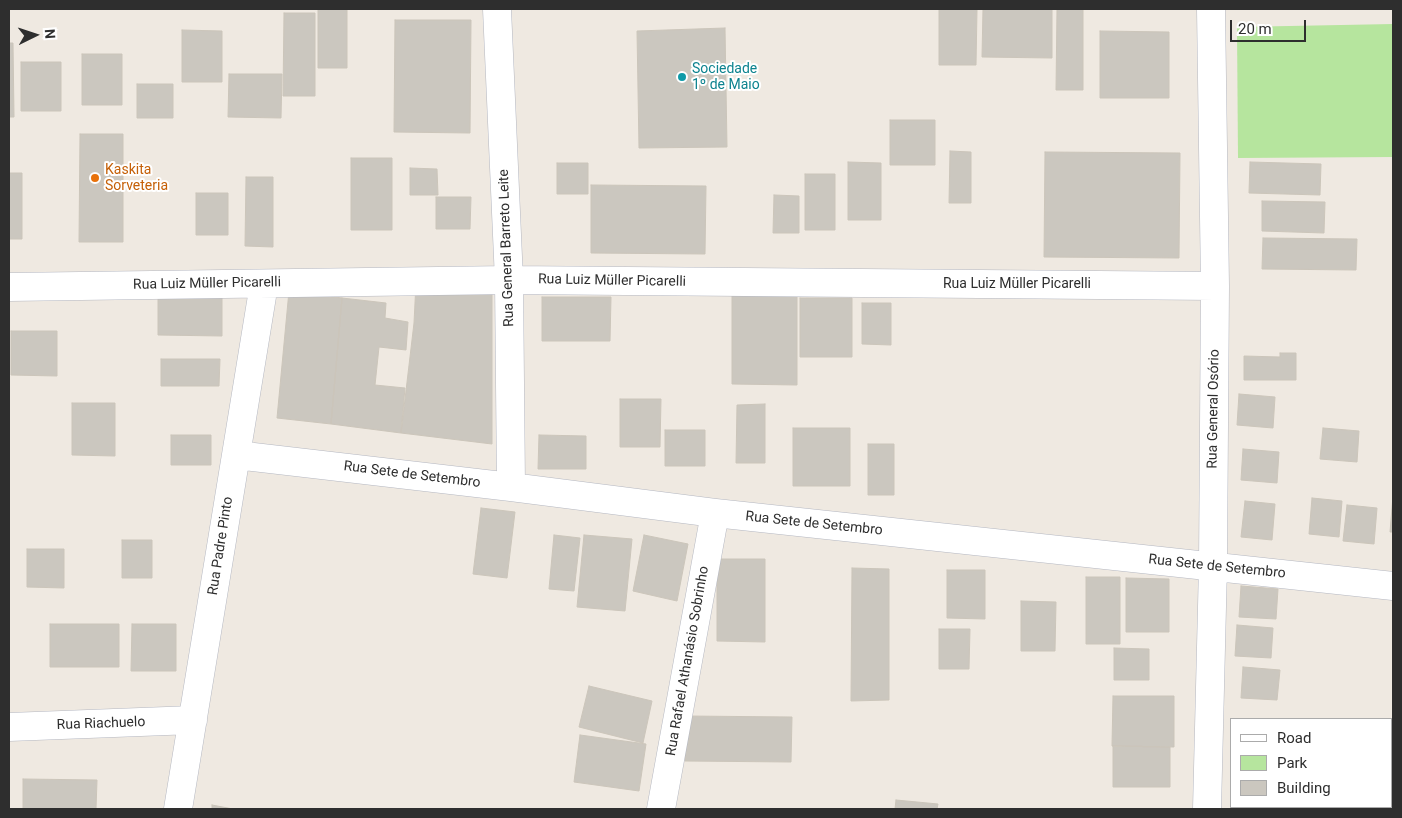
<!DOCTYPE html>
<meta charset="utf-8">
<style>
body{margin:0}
#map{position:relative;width:1402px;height:818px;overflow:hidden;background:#efe9e1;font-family:Roboto,sans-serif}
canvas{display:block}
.frame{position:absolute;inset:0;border:10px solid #2e2e2e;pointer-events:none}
.legend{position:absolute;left:1230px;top:718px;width:162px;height:90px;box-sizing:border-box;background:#fff;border:1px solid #ababab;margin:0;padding:6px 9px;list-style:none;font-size:15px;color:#2e2e2e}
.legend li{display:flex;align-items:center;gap:10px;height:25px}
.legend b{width:25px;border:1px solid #ababab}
.north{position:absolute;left:10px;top:10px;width:50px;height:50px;-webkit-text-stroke:4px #fff;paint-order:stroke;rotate:86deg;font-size:14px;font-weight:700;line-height:20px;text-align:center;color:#2e2e2e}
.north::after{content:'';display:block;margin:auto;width:18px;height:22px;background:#2e2e2e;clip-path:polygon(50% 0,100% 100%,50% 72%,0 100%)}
.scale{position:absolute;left:1230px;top:20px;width:76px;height:22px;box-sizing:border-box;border:2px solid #2e2e2e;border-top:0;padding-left:6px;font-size:15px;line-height:18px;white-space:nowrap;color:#2e2e2e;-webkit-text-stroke:4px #fff;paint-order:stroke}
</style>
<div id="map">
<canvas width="1402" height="818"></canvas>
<div class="frame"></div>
<ul class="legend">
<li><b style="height:6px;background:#fff"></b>Road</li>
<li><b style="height:14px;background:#b6e59e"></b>Park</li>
<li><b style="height:14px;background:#cbc7bf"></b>Building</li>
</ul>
<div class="north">N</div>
<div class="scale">20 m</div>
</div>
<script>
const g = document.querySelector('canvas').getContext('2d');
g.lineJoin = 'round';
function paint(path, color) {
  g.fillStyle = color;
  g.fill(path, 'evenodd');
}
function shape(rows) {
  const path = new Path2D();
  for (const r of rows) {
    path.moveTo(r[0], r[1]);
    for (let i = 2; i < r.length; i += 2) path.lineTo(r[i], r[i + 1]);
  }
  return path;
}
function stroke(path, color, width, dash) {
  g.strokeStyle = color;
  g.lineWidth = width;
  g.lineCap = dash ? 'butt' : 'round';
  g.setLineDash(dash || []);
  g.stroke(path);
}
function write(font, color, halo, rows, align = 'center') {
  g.font = font + ' Roboto,sans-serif';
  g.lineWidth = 4;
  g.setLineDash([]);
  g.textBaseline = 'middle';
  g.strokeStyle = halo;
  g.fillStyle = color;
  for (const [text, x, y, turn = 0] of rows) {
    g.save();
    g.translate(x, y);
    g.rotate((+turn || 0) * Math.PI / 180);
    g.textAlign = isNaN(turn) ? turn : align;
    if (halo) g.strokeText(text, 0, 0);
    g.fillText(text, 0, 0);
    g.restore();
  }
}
paint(shape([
 [1393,24,1393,157,1238,158,1237,27]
]), '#b6e59e');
const building = shape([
 [318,9,347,9,347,68,318,68,318,9],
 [939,9,977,9,976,65,939,65,939,9],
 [983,9,1052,9,1052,58,982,57,983,9],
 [1057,9,1083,9,1083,90,1056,90,1057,9],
 [284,13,315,13,315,96,283,96,284,13],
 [395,20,471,20,470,133,394,132,395,20],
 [725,28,727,147,639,148,637,31,725,28],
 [182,30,222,31,222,82,182,82,182,30],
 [1100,31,1169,32,1169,98,1100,98,1100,31],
 [9,43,13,43,14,117,9,117,9,43],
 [82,54,122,54,122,105,82,105,82,54],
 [21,62,61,62,61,111,21,111,21,62],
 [229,74,282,74,281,118,228,117,229,74],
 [137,84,173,84,173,118,137,118,137,84],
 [890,120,935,120,935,165,890,165,890,120],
 [80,134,123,134,123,242,79,242,80,134],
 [950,151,971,152,971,203,949,203,950,151],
 [1045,152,1180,153,1179,258,1044,257,1045,152],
 [351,158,392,158,392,230,351,230,351,158],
 [848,162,881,163,881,220,848,220,848,162],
 [1250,162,1321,164,1320,195,1249,193,1250,162],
 [557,163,588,163,588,194,557,194,557,163],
 [410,168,437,169,438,195,410,195,410,168],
 [9,173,22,173,22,239,9,239,9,173],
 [805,174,835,174,835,230,805,230,805,174],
 [246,177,273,177,273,247,245,246,246,177],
 [591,185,706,186,705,254,591,253,591,185],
 [196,193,228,193,228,235,196,235,196,193],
 [774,195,799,196,799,233,773,233,774,195],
 [436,197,471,197,470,229,436,229,436,197],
 [1262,201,1325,202,1324,233,1262,231,1262,201],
 [1263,238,1357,239,1356,270,1262,269,1263,238],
 [416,283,492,283,492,444,401,433,414,323,416,283],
 [158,290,222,291,222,336,158,335,158,290],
 [289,291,342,298,331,424,277,418,289,291],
 [732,292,797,292,797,385,732,384,732,292],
 [542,297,611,297,610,341,542,341,542,297],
 [342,298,386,303,385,318,408,322,406,350,379,347,375,385,405,388,401,433,331,424,342,298],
 [800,298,852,298,852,357,800,357,800,298],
 [862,303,891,303,891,345,862,344,862,303],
 [11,331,57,331,57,376,11,375,11,331],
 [1280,353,1296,353,1296,380,1244,380,1244,356,1280,357,1280,353],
 [161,359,220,359,219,386,161,386,161,359],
 [1239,394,1275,397,1273,428,1237,425,1239,394],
 [620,399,661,399,660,447,620,447,620,399],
 [72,403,115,403,115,456,72,455,72,403],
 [765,404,765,463,736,463,737,405,765,404],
 [793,428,850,428,850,486,793,486,793,428],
 [1323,428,1359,431,1357,462,1320,459,1323,428],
 [665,430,705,430,705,466,665,466,665,430],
 [171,435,211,435,211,465,171,465,171,435],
 [539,435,586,436,586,469,538,469,539,435],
 [868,444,894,444,894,495,868,495,868,444],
 [1243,449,1279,452,1277,483,1241,480,1243,449],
 [1393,496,1393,532,1390,532,1393,496],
 [1312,498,1342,501,1339,537,1309,534,1312,498],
 [1245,501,1275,504,1272,540,1241,537,1245,501],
 [1347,505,1377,508,1374,544,1343,541,1347,505],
 [481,508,515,512,507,578,473,574,481,508],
 [554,535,580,538,574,591,549,589,554,535],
 [584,535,632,539,625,611,577,607,584,535],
 [644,535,688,544,677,601,633,591,644,535],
 [122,540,152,540,152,578,122,578,122,540],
 [27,549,64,549,64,588,27,587,27,549],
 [717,559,765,559,765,642,717,641,717,559],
 [852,568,889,569,889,700,851,701,852,568],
 [947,570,985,570,985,619,947,618,947,570],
 [1086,577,1120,577,1120,644,1086,644,1086,577],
 [1126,578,1169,579,1169,632,1126,632,1126,578],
 [1241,586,1278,589,1276,619,1239,617,1241,586],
 [1021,601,1056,602,1055,651,1021,651,1021,601],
 [50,624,119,624,119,667,50,667,50,624],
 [132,624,176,624,176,671,131,671,132,624],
 [1237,625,1273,628,1271,658,1235,656,1237,625],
 [939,629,970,629,969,669,939,669,939,629],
 [1114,648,1149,649,1149,680,1114,680,1114,648],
 [1243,667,1280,670,1277,700,1241,698,1243,667],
 [589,686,652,701,643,743,579,727,589,686],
 [1113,696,1174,696,1174,747,1112,746,1113,696],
 [685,716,792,717,791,762,685,761,685,716],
 [580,735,646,744,639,791,574,782,580,735],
 [1113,746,1170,747,1170,787,1113,787,1113,746],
 [23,779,97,780,96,809,23,809,23,779],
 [896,800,938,804,937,809,895,809,896,800],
 [212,805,233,809,212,809,212,805],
 [1234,807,1270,807,1270,809,1234,809,1234,807]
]);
paint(building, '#cbc7bf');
stroke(building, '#cbc5ba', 1);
const minor = shape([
 [497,9,509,280,511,487],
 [9,287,509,280,1215,286],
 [236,455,511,487,715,513,1393,586],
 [9,727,193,720],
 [178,809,264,284],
 [661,809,715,513],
 [1207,809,1213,566,1215,286,1211,9]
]);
stroke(minor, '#b4b7c1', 29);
stroke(minor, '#fff', 28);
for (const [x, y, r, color] of [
 [682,77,5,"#0f9aa8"],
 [95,178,5,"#e8710a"]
]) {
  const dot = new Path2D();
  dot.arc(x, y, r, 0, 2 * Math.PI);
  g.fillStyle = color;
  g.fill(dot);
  stroke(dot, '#fff', 2);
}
write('14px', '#0d838f', '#fff', [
 ["Sociedade",692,69],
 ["1º de Maio",692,85]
], 'left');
write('14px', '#c56008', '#fff', [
 ["Kaskita",105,170],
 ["Sorveteria",105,186]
], 'left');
write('14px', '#2e2e2e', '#fff', [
 ["Rua General Barreto Leite",507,248,-92],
 ["Rua Luiz Müller Picarelli",612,281,1],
 ["Rua Luiz Müller Picarelli",207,284,-1],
 ["Rua Luiz Müller Picarelli",1017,284],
 ["Rua General Osório",1214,409,-89],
 ["Rua Sete de Setembro",412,475,7],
 ["Rua Sete de Setembro",814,524,6],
 ["Rua Padre Pinto",221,546,-81],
 ["Rua Sete de Setembro",1217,567,6],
 ["Rua Rafael Athanásio Sobrinho",688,661,-80],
 ["Rua Riachuelo",101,724,-2]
]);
</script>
